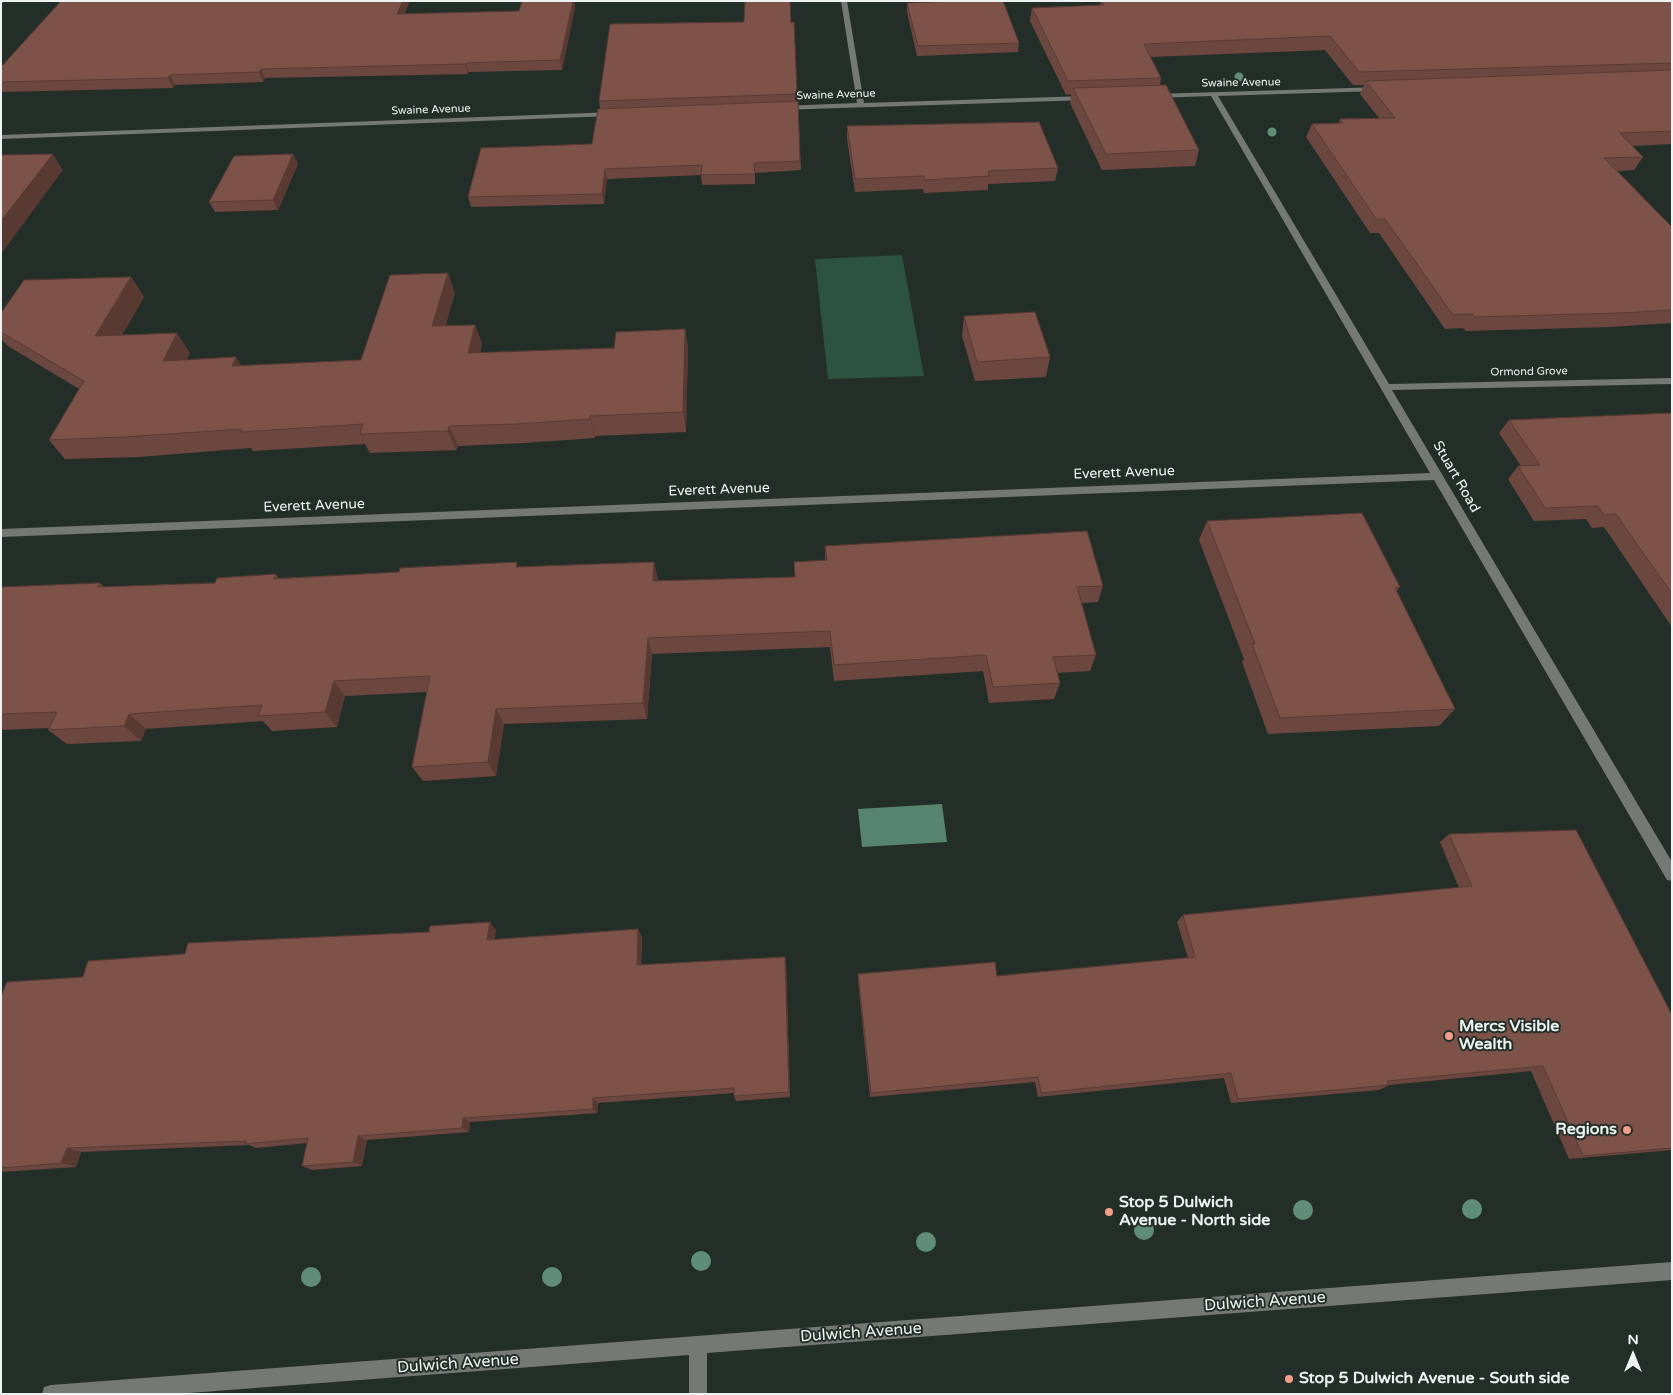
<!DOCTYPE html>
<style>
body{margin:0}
#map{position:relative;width:1673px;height:1395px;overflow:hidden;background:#242e29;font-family:"Varela Round",sans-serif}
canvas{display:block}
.frame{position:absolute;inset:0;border:2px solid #edf3f0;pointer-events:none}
.north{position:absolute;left:1608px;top:1330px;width:50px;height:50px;-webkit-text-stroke:4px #242e29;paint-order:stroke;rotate:0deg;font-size:14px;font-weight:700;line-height:20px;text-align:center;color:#edf3f0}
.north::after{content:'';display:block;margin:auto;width:18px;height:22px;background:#edf3f0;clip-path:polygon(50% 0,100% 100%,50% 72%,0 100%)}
</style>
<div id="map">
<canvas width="1673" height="1395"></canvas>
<div class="frame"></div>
<div class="north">N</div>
</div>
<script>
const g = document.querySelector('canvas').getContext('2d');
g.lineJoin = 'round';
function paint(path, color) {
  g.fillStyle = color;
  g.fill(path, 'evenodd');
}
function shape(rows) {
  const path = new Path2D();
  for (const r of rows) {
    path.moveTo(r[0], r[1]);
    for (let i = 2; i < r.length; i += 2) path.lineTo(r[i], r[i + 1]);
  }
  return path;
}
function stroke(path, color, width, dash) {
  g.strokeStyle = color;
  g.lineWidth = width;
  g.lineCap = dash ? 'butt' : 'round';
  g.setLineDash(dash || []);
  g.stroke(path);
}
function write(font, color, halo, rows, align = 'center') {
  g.font = font + ' "Varela Round",sans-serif';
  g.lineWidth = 4;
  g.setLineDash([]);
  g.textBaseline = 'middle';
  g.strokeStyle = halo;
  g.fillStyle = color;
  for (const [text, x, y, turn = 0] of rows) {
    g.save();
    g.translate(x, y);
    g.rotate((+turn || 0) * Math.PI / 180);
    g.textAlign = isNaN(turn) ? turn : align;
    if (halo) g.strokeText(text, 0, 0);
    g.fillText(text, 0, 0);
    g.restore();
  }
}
paint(shape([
 [902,255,924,376,828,379,815,259]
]), '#2c5240');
paint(shape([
 [942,804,947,842,862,847,858,809]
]), '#57846e');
paint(shape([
 [1,1,5,1,1,4,1,1],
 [841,1,847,1,864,103,1087,96,1091,98,1087,100,779,110,778,108,782,106,857,103,841,1],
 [1382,87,1383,89,1379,91,1218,96,1389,384,1672,378,1672,384,1392,390,1672,862,1672,881,1667,880,1434,480,1,537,1,529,1430,473,1211,96,1155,98,1151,96,1155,94,1382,87],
 [615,112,616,114,612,116,1,139,1,135,615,112],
 [1672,1262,1672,1280,707,1353,707,1394,689,1394,689,1355,176,1394,42,1394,44,1387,51,1385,1672,1262]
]), '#747976');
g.fillStyle = '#5f8d77';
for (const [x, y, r] of [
 [1239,77,4.5],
 [1272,132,4.5],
 [1472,1209,10],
 [1303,1210,10],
 [1144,1230,10],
 [926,1242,10],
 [701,1261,10],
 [311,1277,10],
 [552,1277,10]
]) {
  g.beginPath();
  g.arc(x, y, r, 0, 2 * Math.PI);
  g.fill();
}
paint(shape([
 [410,1,404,14,519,11,522,1,574,1,575,8,562,70,468,72,468,74,265,78,263,82,175,85,173,88,1,92,1,67],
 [1101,1,1672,1,1672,144,1632,146,1643,157,1634,170,1617,171,1672,227,1672,323,1610,327,1466,331,1463,328,1445,329,1379,233,1370,233,1306,137,1312,124,1339,123,1340,119,1379,118,1360,94,1364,85,1353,85,1325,50,1150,57,1161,78,1160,85,1199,150,1195,166,1102,170,1070,103,1071,94,1066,95,1030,21,1032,8,1100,5],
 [907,3,1019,43,1018,52,917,56,907,12],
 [794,22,801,170,755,173,755,184,702,185,701,175,607,179,604,204,471,207,468,197,592,144,600,108,599,101,791,23],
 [847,126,1058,168,1055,181,988,184,988,190,924,193,923,189,855,192,847,139],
 [293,154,298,164,278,210,215,212,209,202],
 [131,277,144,297,122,335,190,353,186,360,236,357,241,366,361,360,455,293,445,326,475,325,482,344,480,353,614,348,685,329,688,348,686,432,595,436,595,438,524,443,458,446,456,450,370,453,365,444,253,451,251,448,139,457,65,459,49,440,79,389,8,346,1,339,1,313],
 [964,316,1050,357,1046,377,975,381,962,336],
 [1672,413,1672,627,1604,527,1592,528,1586,519,1534,521,1508,479,1518,466,1521,466,1499,433,1509,420],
 [1207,521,1400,587,1397,591,1455,709,1439,726,1268,734,1242,662,1244,659,1199,540],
 [825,546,1103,586,1098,602,1081,603,1096,655,1090,671,1057,673,1060,683,1054,699,989,703,983,671,834,681,830,647,652,654,647,719,504,724,496,776,423,781,412,767,427,692,345,696,337,727,272,731,263,721,146,729,141,741,67,744,48,730,49,728,1,730,1,587,100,583,104,587,215,583,276,574,278,578,519,567,654,562,658,581,795,577,825,560],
 [1449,834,1672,1015,1672,1150,1569,1159,1531,1071,1389,1085,1379,1090,1231,1103,1224,1078,1038,1097,1035,1082,870,1097,858,981,858,974,997,976,1188,958,1177,922,1183,915,1459,888,1440,842],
 [496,930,494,940,642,937,641,965,785,957,786,964,790,1097,736,1101,734,1096,734,1093,598,1103,597,1113,470,1122,469,1132,367,1140,362,1166,312,1170,302,1166,307,1143,256,1148,249,1145,81,1152,76,1167,1,1172,1,996,83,977]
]), '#6c473f');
paint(shape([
 [403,1,410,1,400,24,397,14],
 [573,1,574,1,575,8,562,70,560,60],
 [466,63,468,72,468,74,465,64],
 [261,69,265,78,263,82,259,72],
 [170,75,175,85,173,88,168,78],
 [53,154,63,170,1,254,1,221],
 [293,154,298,164,278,210,273,200],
 [605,169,607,179,604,204,602,194],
 [448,273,455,293,440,346,432,326],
 [131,277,144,297,110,356,95,336],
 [475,325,482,344,475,373,468,353],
 [685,329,688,348,686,432,683,412],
 [177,333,190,353,176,381,163,361],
 [236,357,248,377,232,366],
 [590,416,595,436,595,438,590,419],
 [449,426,458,446,456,450,448,431],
 [654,562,658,579,657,598,653,581],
 [648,638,652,654,647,719,643,703],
 [334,681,345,696,337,727,325,712],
 [496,709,504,724,496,776,488,762],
 [129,714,146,729,141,741,124,726],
 [490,922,496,930,493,947,487,940],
 [638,929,642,937,640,972,637,965],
 [785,957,786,964,790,1097,789,1092],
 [593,1098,598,1103,597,1113,593,1109],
 [463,1118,470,1122,469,1132,462,1128],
 [358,1136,367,1140,362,1166,353,1162],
 [67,1148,81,1152,76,1167,61,1163]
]), '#583a33');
const building = shape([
 [61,1,403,1,397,14,519,11,522,1,573,1,560,60,466,63,465,64,261,69,259,72,170,75,168,78,1,82,1,67,61,1],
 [745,1,790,1,791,23,794,22,797,94,599,101,610,24,744,22,745,1],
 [960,1,1003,1,1019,43,918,46,907,3,960,1],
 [1102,1,1672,1,1672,63,1359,72,1330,36,1144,44,1161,78,1068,81,1032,8,1104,5,1102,1],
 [1672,70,1672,131,1620,133,1643,157,1604,158,1672,227,1672,310,1620,313,1474,317,1472,314,1453,315,1385,219,1376,219,1312,124,1343,123,1340,119,1395,118,1366,81,1672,70],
 [1166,85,1199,150,1106,154,1073,88,1166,85],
 [798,101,800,161,754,163,755,174,701,175,702,165,605,169,602,194,468,197,481,148,592,144,598,109,798,101],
 [1039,122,1058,168,988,171,989,176,925,180,924,176,855,179,847,126,1039,122],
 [53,154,1,221,1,155,53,154],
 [293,154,273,200,209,202,234,156,293,154],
 [448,273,432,326,475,325,468,353,614,348,616,332,685,329,683,412,590,416,590,419,517,424,449,426,448,431,360,434,363,424,241,432,242,429,124,437,49,440,84,381,1,332,1,313,24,280,131,277,95,336,177,333,163,361,236,357,232,366,361,360,390,275,448,273],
 [1035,312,1050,357,977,362,964,316,1035,312],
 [1672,413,1672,594,1616,514,1604,515,1598,506,1545,508,1518,466,1540,465,1509,420,1672,413],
 [1362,513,1400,587,1395,588,1455,709,1280,718,1252,644,1255,644,1207,521,1362,513],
 [1087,531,1103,586,1077,587,1096,655,1053,657,1060,683,993,687,986,655,834,665,830,631,648,638,643,703,496,709,488,762,412,767,430,676,334,681,325,712,258,716,262,705,129,714,124,726,48,730,57,712,1,714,1,587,100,583,98,587,215,583,217,578,276,574,274,579,399,572,400,568,517,562,516,567,654,562,653,581,795,577,794,562,827,560,825,546,1087,531],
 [1576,830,1672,1015,1672,1148,1583,1156,1543,1066,1387,1081,1389,1085,1238,1099,1231,1073,1041,1093,1038,1077,871,1093,858,974,995,962,997,976,1195,957,1183,915,1472,886,1449,834,1576,830],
 [490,922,487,940,638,929,637,965,785,957,789,1092,734,1096,734,1088,593,1098,593,1109,463,1118,462,1128,358,1136,353,1162,302,1166,308,1138,245,1144,246,1141,67,1148,61,1163,1,1168,1,996,7,982,83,977,88,961,185,954,188,943,429,932,430,926,490,922]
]);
paint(building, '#7d5349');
stroke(building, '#583a33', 1);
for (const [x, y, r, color] of [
 [1449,1036,5,"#f49e89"],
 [1627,1130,5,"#f49e89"],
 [1109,1212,5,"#f49e89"],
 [1289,1379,5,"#f49e89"]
]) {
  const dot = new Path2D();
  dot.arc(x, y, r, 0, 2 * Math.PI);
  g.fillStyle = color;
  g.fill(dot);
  stroke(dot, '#242e29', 2);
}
write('11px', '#edf3f0', '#242e29', [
 ["Swaine Avenue",1241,83,-1],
 ["Swaine Avenue",836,95,-2],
 ["Swaine Avenue",431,110,-2],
 ["Ormond Grove",1529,372,-1]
]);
write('14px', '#edf3f0', '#242e29', [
 ["Everett Avenue",1124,473,-2],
 ["Stuart Road",1456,477,60],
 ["Everett Avenue",719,490,-2],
 ["Everett Avenue",314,506,-2]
]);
write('bold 16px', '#edf3f0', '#242e29', [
 ["Mercs Visible",1459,1027],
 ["Wealth",1459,1045],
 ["Regions",1617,1130,"right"],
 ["Stop 5 Dulwich",1119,1203],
 ["Avenue - North side",1119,1221],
 ["Stop 5 Dulwich Avenue - South side",1299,1379]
], 'left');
write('16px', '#edf3f0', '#242e29', [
 ["Dulwich Avenue",1265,1302,-4],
 ["Dulwich Avenue",861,1333,-4],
 ["Dulwich Avenue",458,1364,-4]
]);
</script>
